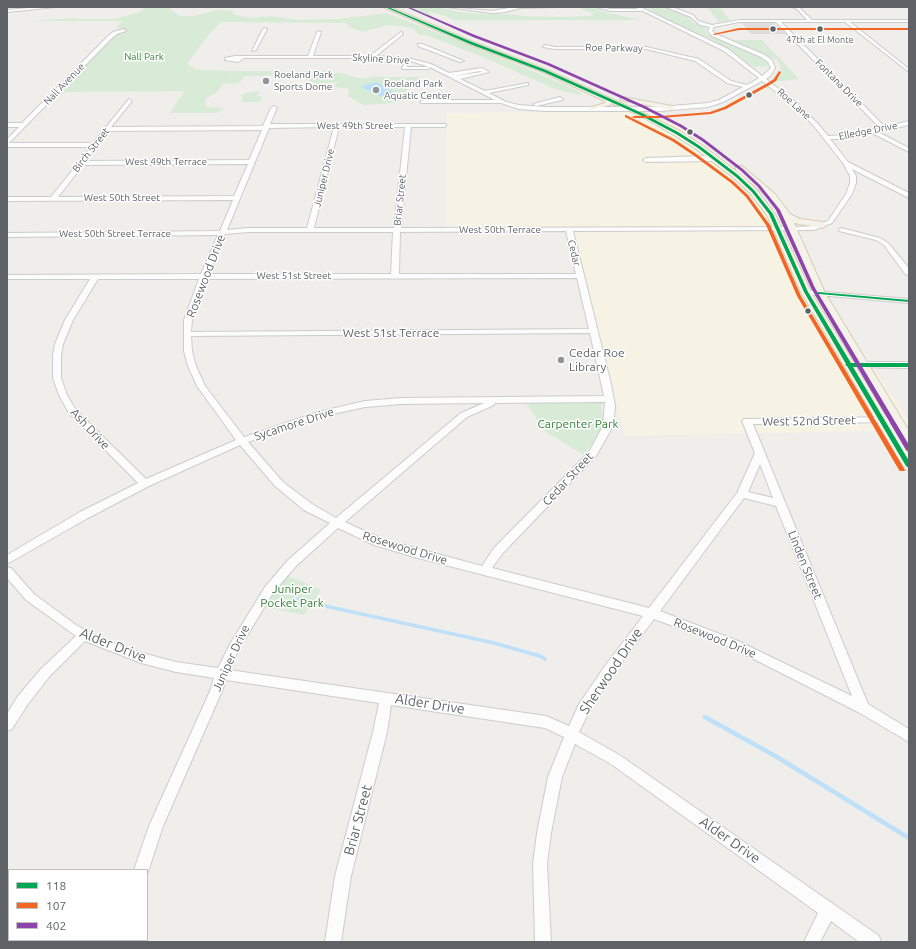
<!DOCTYPE html>
<style>
body{margin:0}
#map{position:relative;width:916px;height:949px;overflow:hidden;background:#efeeea;font-family:Ubuntu,sans-serif}
canvas{display:block}
.frame{position:absolute;inset:0;border:8px solid #5f6368;pointer-events:none}
.legend{position:absolute;left:8px;top:869px;width:140px;height:72px;box-sizing:border-box;background:#fff;border:1px solid #bfc1c3;margin:0;padding:5px 7px;list-style:none;font-size:12px;color:#5f6368}
.legend li{display:flex;align-items:center;gap:8px;height:20px}
.legend b{width:20px;border:1px solid #bfc1c3}
</style>
<div id="map">
<canvas width="916" height="949"></canvas>
<div class="frame"></div>
<ul class="legend">
<li><b style="height:5px;background:#00a651"></b>118</li>
<li><b style="height:5px;background:#f26522"></b>107</li>
<li><b style="height:5px;background:#8e44ad"></b>402</li>
</ul>
</div>
<script>
const g = document.querySelector('canvas').getContext('2d');
g.lineJoin = 'round';
function paint(path, color) {
  g.fillStyle = color;
  g.fill(path, 'evenodd');
}
function shape(rows) {
  const path = new Path2D();
  for (const r of rows) {
    path.moveTo(r[0], r[1]);
    for (let i = 2; i < r.length; i += 2) path.lineTo(r[i], r[i + 1]);
  }
  return path;
}
function stroke(path, color, width, dash) {
  g.strokeStyle = color;
  g.lineWidth = width;
  g.lineCap = dash ? 'butt' : 'round';
  g.setLineDash(dash || []);
  g.stroke(path);
}
function write(font, color, halo, rows, align = 'center') {
  g.font = font + ' Ubuntu,sans-serif';
  g.lineWidth = 3;
  g.setLineDash([]);
  g.textBaseline = 'middle';
  g.strokeStyle = halo;
  g.fillStyle = color;
  for (const [text, x, y, turn = 0] of rows) {
    g.save();
    g.translate(x, y);
    g.rotate((+turn || 0) * Math.PI / 180);
    g.textAlign = isNaN(turn) ? turn : align;
    if (halo) g.strokeText(text, 0, 0);
    g.fillText(text, 0, 0);
    g.restore();
  }
}
paint(shape([
 [630,108,645,111,680,126,775,223,909,421,909,430,625,436,569,231,445,226,446,113,618,111]
]), '#f7f3e4');
paint(shape([
 [741,22,774,23,786,34,751,34]
]), '#dfddda');
paint(shape([
 [147,7,168,7,179,16,193,16,218,10,234,11,232,14,250,18,272,16,297,20,338,19,386,13,477,48,568,86,582,94,580,95,555,89,483,57,426,35,419,35,414,29,403,26,387,25,362,32,350,27,346,23,221,22,209,34,187,64,197,70,232,71,228,78,233,71,329,71,327,73,341,73,361,79,376,76,379,77,421,77,405,91,411,97,395,103,363,105,348,96,349,89,335,87,336,82,318,84,301,78,300,75,245,76,239,83,223,84,218,91,205,100,206,107,225,108,216,113,170,113,184,91,56,92,120,27,117,27,122,21,31,21,75,18,78,19,114,19,137,13],
 [411,7,436,7,460,12,485,14,509,14,523,16,560,17,591,16,592,13,577,7,592,7,601,11,640,20,453,20,446,16,428,11,434,18,431,18,411,9],
 [645,7,665,7,687,15,694,23,707,26,705,31,708,34,758,56,765,60,768,64,767,66,755,67,749,64,728,49,709,38,672,22],
 [707,7,719,7,730,20,719,22],
 [728,40,762,40,799,79,772,82,773,77,782,70,777,60],
 [258,91,260,92,256,96,262,96,260,102,241,102,244,97,240,96,249,92],
 [601,401,604,426,584,455,546,432,525,402],
 [286,575,321,590,304,615,261,606]
]), '#d8ebd6');
paint(shape([
 [377,82,394,93,395,94,380,96,372,92,380,90,379,89,369,91,360,86]
]), '#bfe0f9');
stroke(shape([
 [293,599,494,643,540,656,545,659]
]), '#bfe0f9', 3.5);
stroke(shape([
 [705,717,777,757,909,838]
]), '#bfe0f9', 4.5);
const minor = shape([
 [40,7,56,7,7,12,7,10,40,7],
 [447,7,492,11,515,7,558,7,520,8,505,12,492,13,447,7],
 [596,7,611,9,638,9,635,7,640,7,728,49,762,76,771,68,768,62,761,57,712,36,708,31,710,27,700,25,691,17,666,7,672,7,693,15,698,21,712,25,739,20,807,20,797,9,792,7,799,7,812,20,909,20,909,22,850,22,909,69,909,72,845,22,781,22,885,127,909,121,909,125,878,132,909,148,909,152,872,133,846,139,830,139,848,162,909,193,909,198,852,169,856,176,856,183,852,194,832,223,814,230,573,231,611,384,615,406,613,426,596,456,502,554,492,568,649,608,737,493,755,453,742,421,744,419,898,417,900,419,898,421,895,422,753,424,868,704,909,729,909,742,858,712,730,647,654,619,613,674,589,712,579,732,621,756,879,936,881,942,859,942,831,921,820,942,804,942,818,913,611,764,575,744,562,777,551,833,547,864,551,942,535,942,533,864,537,833,548,777,564,737,545,728,391,705,387,732,351,876,341,942,325,942,335,876,373,732,379,703,226,680,222,691,163,826,147,875,147,870,134,870,149,826,210,691,214,678,176,672,141,663,85,641,49,677,28,704,12,729,7,731,7,714,18,696,41,669,76,636,26,600,7,578,7,567,11,568,34,594,76,625,101,639,142,653,176,662,218,668,230,644,265,587,288,560,330,523,304,510,275,486,240,445,149,486,88,518,7,564,7,555,80,512,138,483,69,413,59,395,53,378,53,355,55,344,65,320,90,279,7,279,7,275,201,274,218,235,7,237,7,233,220,231,233,200,7,201,7,197,51,197,91,147,7,147,7,139,19,127,7,127,7,123,22,123,108,36,113,32,124,29,126,31,117,34,112,38,9,143,93,143,129,99,132,101,111,127,263,126,271,108,274,106,277,108,270,124,446,124,446,126,444,127,411,127,401,228,798,227,813,226,828,221,846,194,850,183,850,176,843,163,814,126,793,105,762,81,723,102,708,107,660,111,545,111,519,109,501,103,421,103,420,102,423,100,495,100,430,67,428,69,402,69,403,65,405,64,407,65,407,67,429,67,408,60,378,58,244,58,238,62,225,60,225,58,235,56,308,56,317,32,319,31,321,32,313,56,370,56,401,32,403,34,376,56,408,58,431,64,449,73,482,68,489,72,460,79,485,91,528,83,528,85,489,93,506,102,519,105,545,107,660,107,708,103,719,100,743,87,727,83,695,61,646,49,555,49,543,47,545,45,555,47,646,47,699,59,731,81,747,85,759,78,724,51,643,11,611,11,596,7],
 [739,22,776,22,880,128,846,135,828,136,818,124,797,103,766,79,771,75,775,68,772,60,765,55,716,34,712,31,714,27,739,22],
 [480,71,482,72,454,76,480,71],
 [334,127,307,228,248,228,227,230,269,128,334,127],
 [339,127,405,127,394,228,314,228,339,127],
 [262,130,249,160,85,161,109,131,262,130],
 [248,164,234,196,58,197,83,165,248,164],
 [566,231,576,274,399,274,400,232,566,231],
 [248,232,393,232,391,274,209,274,225,234,248,232],
 [577,278,589,329,191,332,192,320,197,303,207,279,577,278],
 [98,279,199,279,184,320,184,351,188,366,197,386,236,440,146,479,76,410,67,395,61,378,61,355,63,344,73,320,98,279],
 [590,333,604,396,402,398,365,401,318,412,244,437,205,386,196,366,192,351,191,336,590,333],
 [605,402,603,426,589,452,494,548,482,566,382,539,345,522,467,417,494,405,495,403,605,402],
 [484,403,461,413,336,518,312,504,283,482,248,442,324,416,365,407,402,404,484,403],
 [760,464,773,498,748,492,760,464],
 [744,498,776,506,852,696,738,641,660,611,744,498],
 [338,528,374,545,418,558,643,616,605,666,579,704,569,726,546,716,229,670,239,649,273,593,296,566,338,528],
 [265,28,267,29,256,50,252,51,263,29,265,28],
 [418,44,422,44,464,61,460,62,418,46,418,44],
 [560,97,563,99,562,100,536,106,533,104,560,97],
 [703,156,717,159,714,161,646,162,643,160,646,158,703,156],
 [841,228,880,238,888,243,909,268,909,275,906,275,884,245,876,240,839,231,839,229,841,228],
 [803,290,909,299,909,303,806,294,802,292,803,290],
 [848,362,909,362,909,368,845,367,844,365,848,362],
 [114,940,130,940,130,942,114,942,114,940]
]);
const major = shape([
 [383,7,390,7,473,42,547,70,643,113,680,131,702,145,740,174,756,189,775,214,811,292,909,455,909,470,904,469,903,466,801,292,767,215,750,193,734,178,696,149,674,135,639,115,611,103,610,105,589,110,589,108,605,103,605,101,543,72,469,44,383,7],
 [623,97,672,106,675,108,672,110,621,100,620,99,623,97],
 [736,166,742,166,775,194,790,214,800,219,823,222,827,225,823,228,794,223,825,293,909,431,909,445,905,444,903,441,815,293,783,216,769,198,736,170,736,166]
]);
stroke(minor, '#cbcccc', 2);
stroke(major, '#d7ceb8', 2);
paint(minor, '#fdfcfc');
paint(major, '#f4f2e9');
paint(shape([
 [385,7,388,7,472,42,546,70,642,113,678,132,700,146,738,175,754,190,773,214,808,292,851,363,909,363,909,367,853,367,909,461,909,468,906,466,847,366,845,365,846,364,804,292,769,214,752,192,736,177,698,148,676,134,640,115,544,72,470,44,385,7],
 [818,292,909,300,909,302,820,294,818,294,818,292]
]), '#00a651');
paint(shape([
 [739,28,909,28,909,30,739,30,714,35,713,34,739,28],
 [779,71,781,72,776,81,768,86,726,109,711,114,661,118,634,118,632,117,634,116,661,116,710,112,724,107,766,84,774,79,779,71],
 [626,115,674,139,695,153,733,181,748,195,770,225,801,296,905,470,904,471,900,471,899,470,797,296,766,225,746,197,731,183,693,155,672,141,625,117,625,115,626,115]
]), '#f26522');
paint(shape([
 [406,7,409,7,475,35,549,63,645,106,682,125,704,139,743,169,760,185,780,210,815,288,909,445,909,452,906,450,811,288,776,210,758,187,741,171,702,141,680,127,643,108,547,65,473,37,406,7]
]), '#8e44ad');
for (const [x, y, r, color] of [
 [773,29,3.5,"#5f6368"],
 [820,29,3.5,"#5f6368"],
 [266,81,4,"#919496"],
 [376,90,4,"#919496"],
 [749,95,3.5,"#5f6368"],
 [690,132,3.5,"#5f6368"],
 [808,311,3.5,"#5f6368"],
 [561,360,4,"#919496"]
]) {
  const dot = new Path2D();
  dot.arc(x, y, r, 0, 2 * Math.PI);
  g.fillStyle = color;
  g.fill(dot);
  stroke(dot, '#fff', 1.5);
}
write('9px', '#5f6368', '#fff', [
 ["47th at El Monte",820,40]
]);
write('10px', '#5f6368', '#fff', [
 ["Roe Parkway",614,48,1],
 ["Skyline Drive",381,59,3],
 ["Fontana Drive",839,83,45],
 ["Nall Avenue",64,84,-46],
 ["Roe Lane",794,104,42],
 ["West 49th Street",355,126],
 ["Elledge Drive",868,131,-11],
 ["Birch Street",91,150,-52],
 ["West 49th Terrace",166,162],
 ["Juniper Drive",324,178,-76],
 ["West 50th Street",122,198],
 ["Briar Street",400,200,-84],
 ["West 50th Terrace",500,230],
 ["West 50th Street Terrace",115,234],
 ["Cedar",574,253,77],
 ["West 51st Street",294,276]
]);
write('10px', '#348238', '#fff', [
 ["Nall Park",144,57]
]);
write('10px', '#5f6368', '#fff', [
 ["Roeland Park",274,75],
 ["Sports Dome",274,87],
 ["Roeland Park",384,84],
 ["Aquatic Center",384,96]
], 'left');
write('12px', '#5f6368', '#fff', [
 ["Rosewood Drive",206,276,-69],
 ["West 51st Terrace",391,333],
 ["West 52nd Street",809,421,-1],
 ["Sycamore Drive",294,424,-18],
 ["Ash Drive",90,429,47],
 ["Cedar Street",568,479,-47],
 ["Rosewood Drive",405,548,17],
 ["Linden Street",805,565,68],
 ["Rosewood Drive",715,638,22],
 ["Juniper Drive",231,658,-65]
]);
write('12px', '#5f6368', '#fff', [
 ["Cedar Roe",569,353],
 ["Library",569,367]
], 'left');
write('12px', '#348238', '#fff', [
 ["Carpenter Park",578,424],
 ["Juniper",292,589],
 ["Pocket Park",292,603]
]);
write('14px', '#5f6368', '#fff', [
 ["Alder Drive",113,645,22],
 ["Sherwood Drive",611,671,-56],
 ["Alder Drive",430,704,9],
 ["Briar Street",358,820,-75],
 ["Alder Drive",730,840,35]
]);
</script>
